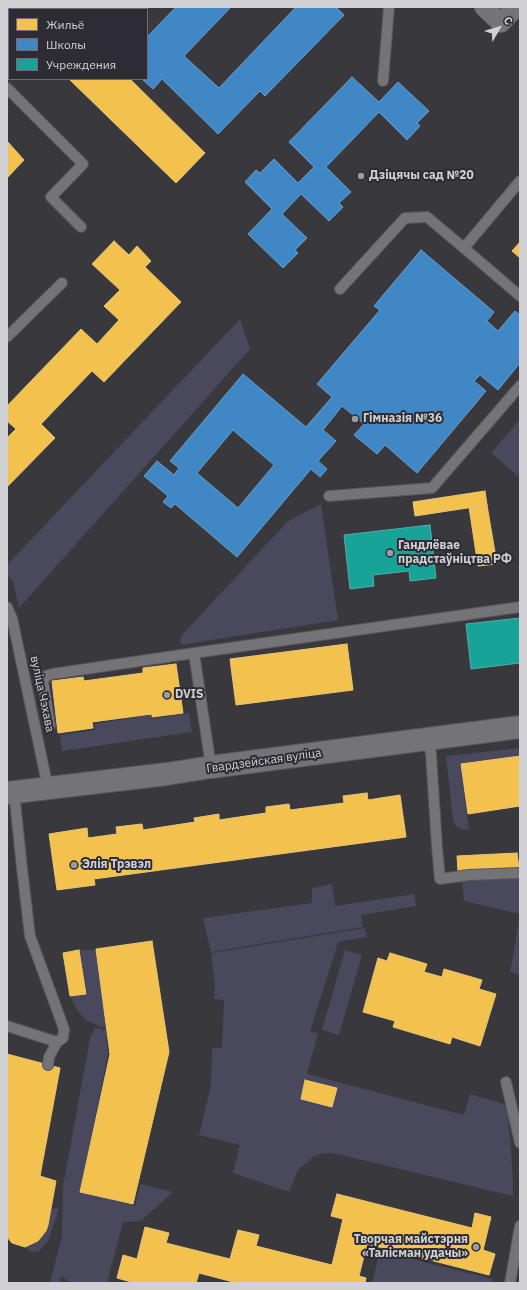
<!DOCTYPE html>
<meta charset="utf-8">
<style>
body{margin:0}
#map{position:relative;width:527px;height:1290px;overflow:hidden;background:#38383d;font-family:"IBM Plex Sans",sans-serif}
canvas{display:block}
.frame{position:absolute;inset:0;border:8px solid #d1d1d5;pointer-events:none}
.legend{position:absolute;left:8px;top:8px;width:140px;height:72px;box-sizing:border-box;background:#2d2c34;border:1px solid #6f6e74;margin:0;padding:5px 7px;list-style:none;font-size:12px;color:#d1d1d5}
.legend li{display:flex;align-items:center;gap:8px;height:20px}
.legend b{width:20px;border:1px solid #6f6e74}
.north{position:absolute;left:479px;top:8px;width:40px;height:40px;-webkit-text-stroke:3px #2d2c34;paint-order:stroke;rotate:52deg;font-size:11px;font-weight:700;line-height:16px;text-align:center;color:#d1d1d5}
.north::after{content:'';display:block;margin:auto;width:14px;height:18px;background:#d1d1d5;clip-path:polygon(50% 0,100% 100%,50% 72%,0 100%)}
</style>
<div id="map">
<canvas width="527" height="1290"></canvas>
<div class="frame"></div>
<ul class="legend">
<li><b style="height:11px;background:#f2c14e"></b>Жильё</li>
<li><b style="height:11px;background:#3f88c5"></b>Школы</li>
<li><b style="height:11px;background:#17a398"></b>Учреждения</li>
</ul>
<div class="north">С</div>
</div>
<script>
const g = document.querySelector('canvas').getContext('2d');
g.lineJoin = 'round';
function paint(path, color) {
  g.fillStyle = color;
  g.fill(path, 'evenodd');
}
function shape(rows) {
  const path = new Path2D();
  for (const r of rows) {
    path.moveTo(r[0], r[1]);
    for (let i = 2; i < r.length; i += 2) path.lineTo(r[i], r[i + 1]);
  }
  return path;
}
function stroke(path, color, width, dash) {
  g.strokeStyle = color;
  g.lineWidth = width;
  g.lineCap = dash ? 'butt' : 'round';
  g.setLineDash(dash || []);
  g.stroke(path);
}
function write(font, color, halo, rows, align = 'center') {
  g.font = font + ' "IBM Plex Sans",sans-serif';
  g.lineWidth = 4;
  g.setLineDash([]);
  g.textBaseline = 'middle';
  g.strokeStyle = halo;
  g.fillStyle = color;
  for (const [text, x, y, turn = 0] of rows) {
    g.save();
    g.translate(x, y);
    g.rotate((+turn || 0) * Math.PI / 180);
    g.textAlign = isNaN(turn) ? turn : align;
    if (halo) g.strokeText(text, 0, 0);
    g.fillText(text, 0, 0);
    g.restore();
  }
}
paint(shape([
 [240,319,250,349,19,608,13,581,7,576,7,565],
 [520,419,520,478,491,453],
 [321,504,338,620,181,645,180,637,288,521],
 [189,713,192,732,62,751,60,735,95,730,94,724,151,715,151,719],
 [520,748,520,755,460,764,469,830,460,829,456,826,453,820,446,756],
 [520,878,520,914,464,901,462,881],
 [332,884,335,906,414,894,416,906,361,915,363,927,211,952,203,918,312,903,312,888],
 [520,915,520,975,510,972],
 [365,928,367,937,338,942,310,1032,318,1033,307,1074,464,1115,470,1094,504,1104,507,1109,511,1148,513,1182,513,1196,337,1154,325,1153,314,1156,298,1170,289,1192,233,1173,240,1145,199,1135,211,1085,212,1048,222,1048,224,1000,214,999,215,988,211,953],
 [306,1079,337,1087,332,1107,301,1099],
 [80,950,96,950,107,1028,101,1027,86,1020,77,1010,71,997,87,994],
 [345,950,362,955,339,1035,322,1030],
 [95,1028,106,1030,108,1054,80,1192,135,1206,140,1184,173,1192,141,1221,123,1222,107,1283,72,1283,61,1276,59,1283,51,1283,50,1282,62,1236,63,1186,90,1038],
 [52,1208,59,1209,48,1241,39,1251,31,1252,26,1247,38,1242,47,1231],
 [380,1251,493,1279,491,1283,372,1283]
]), '#49485c');
const homes = shape([
 [69,79,130,79,205,153,176,183,69,79],
 [7,141,24,160,7,178,7,141],
 [114,241,129,255,137,246,151,261,145,267,181,302,104,382,92,371,41,424,55,438,7,487,7,438,16,429,7,421,7,406,81,329,97,344,119,320,104,306,120,290,92,264,114,241],
 [520,242,520,258,512,251,520,242],
 [485,491,487,505,415,516,413,502,485,491],
 [487,505,497,564,478,566,469,507,487,505],
 [347,644,353,690,236,705,230,659,347,644],
 [176,664,183,713,152,717,152,714,92,722,93,728,58,733,52,681,83,677,84,681,143,673,143,668,176,664],
 [520,756,520,806,468,814,461,764,520,756],
 [367,793,368,800,400,795,406,837,94,879,95,885,57,890,49,834,87,828,88,838,117,834,116,827,142,824,143,830,195,822,194,818,219,814,219,820,266,813,266,807,289,804,290,810,344,803,343,796,367,793],
 [517,853,519,868,458,871,457,856,517,853],
 [152,941,169,1052,133,1204,80,1192,110,1054,96,949,152,941],
 [79,950,86,994,70,996,63,953,79,950],
 [390,953,427,964,424,972,442,977,444,969,482,980,479,989,496,994,480,1046,452,1037,450,1044,393,1027,395,1021,363,1012,378,958,387,961,390,953],
 [7,1054,60,1068,40,1176,56,1181,48,1225,46,1231,38,1241,25,1247,12,1243,7,1237,7,1054],
 [305,1080,337,1088,332,1107,301,1099,305,1080],
 [337,1194,472,1228,475,1213,491,1217,483,1250,495,1254,489,1275,367,1244,359,1276,366,1278,365,1283,237,1283,199,1273,196,1283,135,1283,117,1278,123,1255,137,1259,145,1227,169,1233,166,1243,230,1259,238,1230,259,1235,256,1246,332,1265,343,1219,331,1216,337,1194]
]);
paint(homes, '#f2c14e');
stroke(homes, '#e8c676', 1);
const schools = shape([
 [176,7,231,7,184,56,219,88,296,7,336,7,344,15,265,96,260,91,218,134,162,79,153,89,142,79,147,79,147,37,176,7],
 [352,77,379,102,398,82,429,111,417,123,420,126,407,140,379,112,326,167,351,192,339,203,343,207,329,221,301,194,282,214,307,238,295,250,298,253,283,268,248,234,272,209,245,182,256,170,260,173,274,159,298,183,314,167,289,142,352,77],
 [421,250,494,312,487,321,498,331,515,311,520,315,520,363,498,390,480,375,474,381,486,391,417,473,385,445,377,454,354,435,364,424,342,406,323,430,336,441,318,461,327,469,320,477,311,469,237,557,175,504,171,508,163,502,168,496,144,476,157,461,174,475,179,468,170,461,243,374,306,427,332,397,317,384,380,310,374,306,421,250],
 [233,430,274,465,238,508,197,473,233,430]
]);
paint(schools, '#3f88c5');
stroke(schools, '#6b9eca', 1);
const public = shape([
 [430,525,436,578,410,581,409,571,373,575,374,586,350,589,344,535,430,525],
 [520,618,520,663,471,669,466,624,520,618]
]);
paint(public, '#17a398');
stroke(public, '#4fb1aa', 1);
const service = shape([
 [383,81,389,7],
 [7,88,83,164,51,197,81,227],
 [520,181,464,248,520,296],
 [340,289,405,218,427,217,464,248],
 [7,337,62,283],
 [329,496,432,488,520,386],
 [7,607,12,618,48,788],
 [194,653,520,607],
 [50,726,43,681,46,676,52,674,194,653,211,767],
 [428,739,431,754,437,847,440,879,469,875,520,873],
 [7,1026,57,1042,63,1038,64,1029,30,936,22,868,14,792],
 [48,1065,49,1057,57,1042],
 [506,1082,520,1143],
 [510,1283,520,1226]
]);
const minor = shape([
 [484,7,501,23,516,7],
 [44,9,46,7],
 [7,48,9,46]
]);
const tertiary = shape([
 [7,793,167,774,211,767,520,727]
]);
stroke(service, '#56565a', 12);
stroke(minor, '#56565a', 20);
stroke(tertiary, '#56565a', 24);
stroke(service, '#747478', 10);
stroke(minor, '#747478', 19);
stroke(tertiary, '#747478', 22);
for (const [x, y, r, color] of [
 [361,176,4,"#9b9ba0"],
 [355,419,4,"#9b9ba0"],
 [390,553,4,"#9b9ba0"],
 [167,695,4,"#9b9ba0"],
 [74,865,4,"#9b9ba0"],
 [476,1247,4,"#9b9ba0"]
]) {
  const dot = new Path2D();
  dot.arc(x, y, r, 0, 2 * Math.PI);
  g.fillStyle = color;
  g.fill(dot);
  stroke(dot, '#2d2c34', 1.5);
}
write('bold 12px', '#d1d1d5', '#2d2c34', [
 ["Дзіцячы сад №20",369,176],
 ["Гімназія №36",363,419],
 ["Гандлёвае",398,546],
 ["прадстаўніцтва РФ",398,560],
 ["DVIS",175,695],
 ["Элія Трэвэл",82,865],
 ["Творчая майстэрня",468,1240,"right"],
 ["«Талісман удачы»",468,1254,"right"]
], 'left');
write('12px', '#d1d1d5', '#2d2c34', [
 ["вуліца Чэхава",42,694,78],
 ["Гвардзейская вуліца",264,761,-8]
]);
</script>
